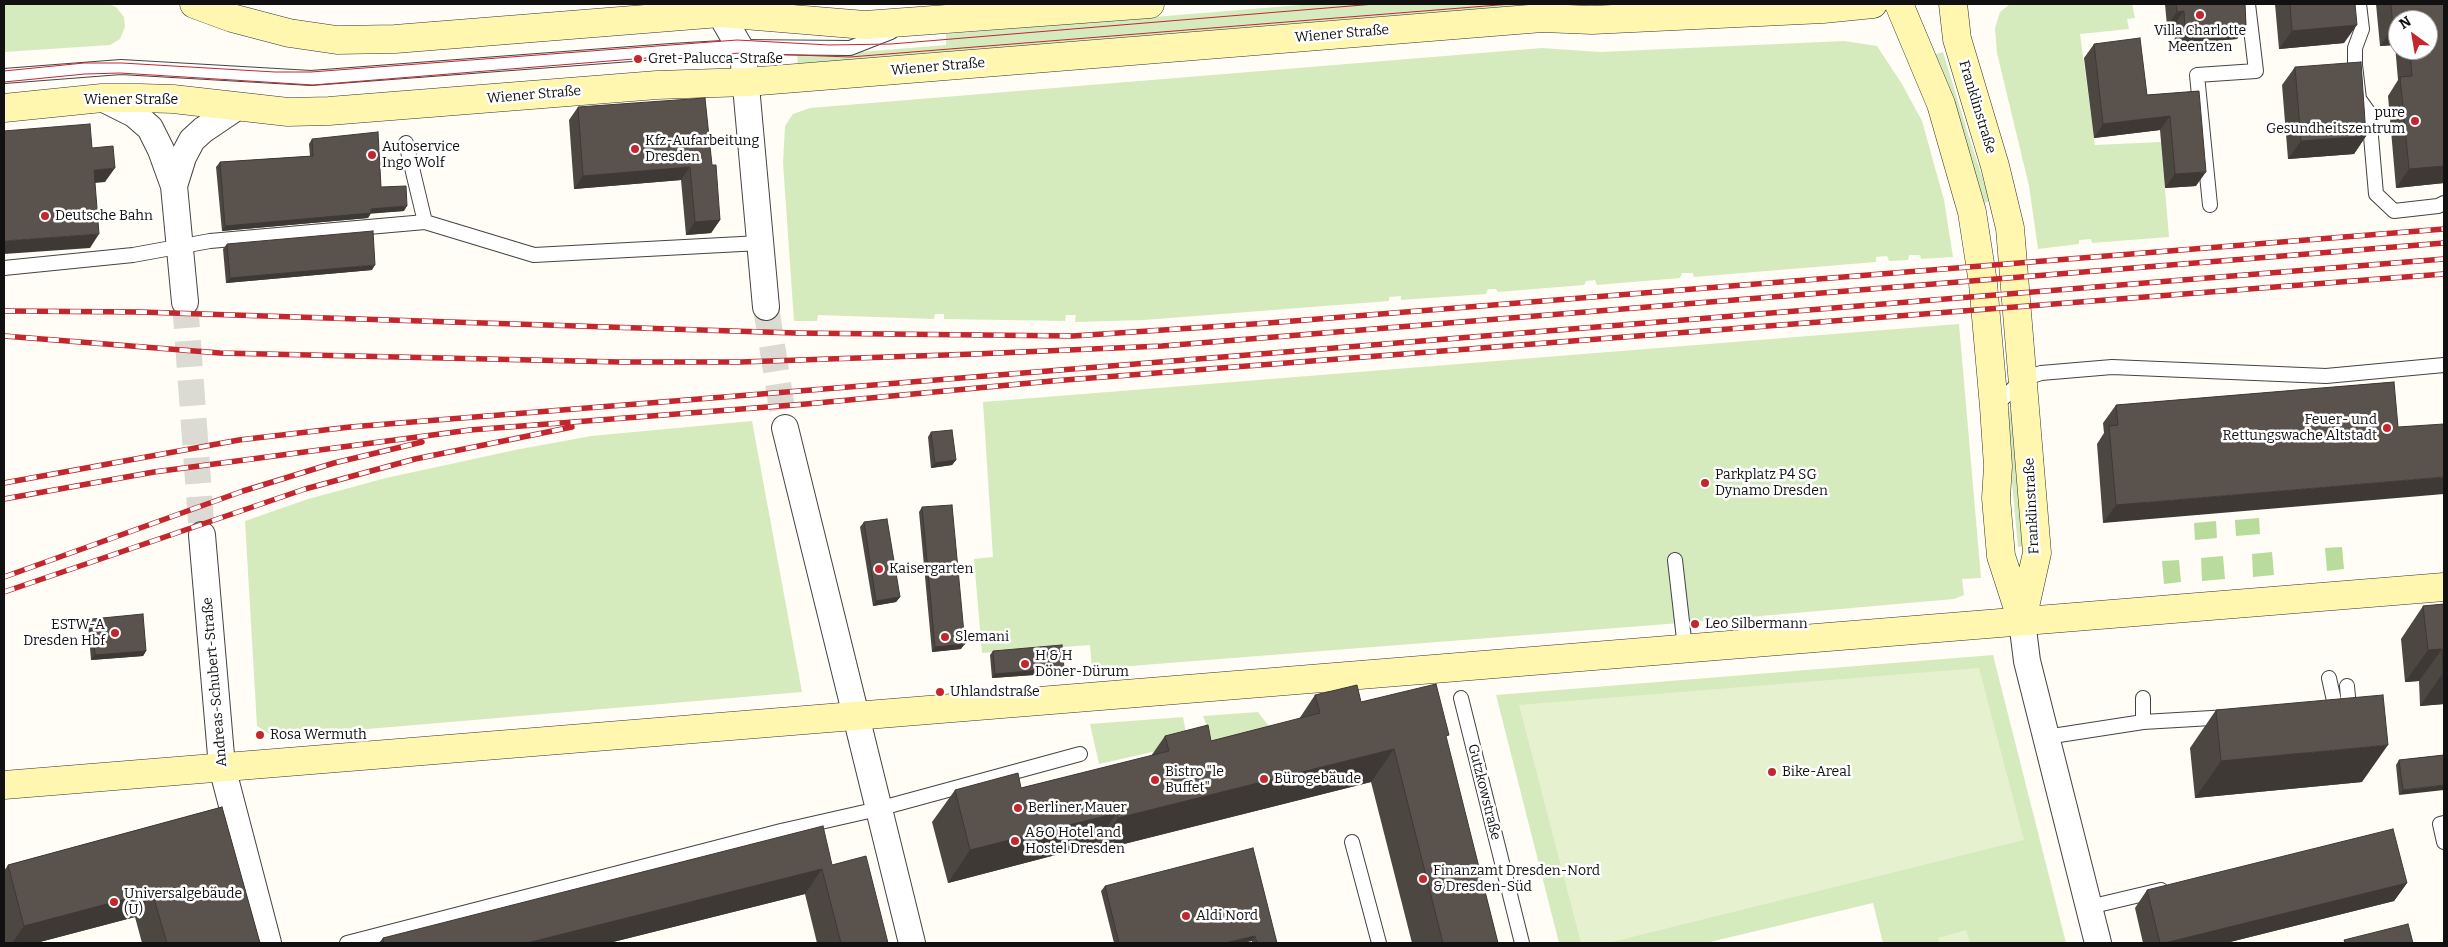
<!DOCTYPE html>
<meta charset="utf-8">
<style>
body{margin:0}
#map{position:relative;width:2448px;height:947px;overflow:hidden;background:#fffdf5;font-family:Bitter,serif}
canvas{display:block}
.frame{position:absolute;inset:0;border:5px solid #111;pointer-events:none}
.north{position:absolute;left:2388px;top:10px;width:50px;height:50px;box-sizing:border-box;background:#fff;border:1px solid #a0a0a0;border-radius:50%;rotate:328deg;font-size:14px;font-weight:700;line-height:20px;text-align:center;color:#111}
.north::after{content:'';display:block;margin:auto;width:18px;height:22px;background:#c4262e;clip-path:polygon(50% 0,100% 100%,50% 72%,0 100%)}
</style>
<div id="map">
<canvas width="2448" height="947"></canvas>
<div class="frame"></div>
<div class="north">N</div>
</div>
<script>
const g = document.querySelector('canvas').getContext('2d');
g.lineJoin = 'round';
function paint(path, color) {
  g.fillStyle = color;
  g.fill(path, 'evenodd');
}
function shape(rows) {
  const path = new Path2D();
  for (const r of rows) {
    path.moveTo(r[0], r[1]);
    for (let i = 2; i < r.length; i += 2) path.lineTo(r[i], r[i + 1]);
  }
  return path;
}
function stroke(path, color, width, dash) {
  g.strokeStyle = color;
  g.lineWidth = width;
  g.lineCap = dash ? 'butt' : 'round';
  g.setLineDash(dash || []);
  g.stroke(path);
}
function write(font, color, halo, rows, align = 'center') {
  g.font = font + ' Bitter,serif';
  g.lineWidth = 5;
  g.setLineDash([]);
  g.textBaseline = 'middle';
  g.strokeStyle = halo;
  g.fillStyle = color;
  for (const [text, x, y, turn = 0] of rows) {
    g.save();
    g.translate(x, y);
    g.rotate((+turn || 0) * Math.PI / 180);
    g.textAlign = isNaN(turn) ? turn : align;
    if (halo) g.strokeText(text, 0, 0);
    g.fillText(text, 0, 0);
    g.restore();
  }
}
paint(shape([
 [4,4,108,4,116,7,124,17,125,27,120,39,110,45,4,52],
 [1313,4,1583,4,798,68,797,52,849,53,946,45,946,34],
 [2010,4,2132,4,2135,18,2127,19,2129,29,2080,34,2095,145,2161,142,2169,237,2092,243,2091,239,2079,240,2079,244,2038,249,2029,186,1997,53,1995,28,2000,12],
 [1844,41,1877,46,1902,84,1922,121,1944,200,1953,257,1921,259,1920,255,1909,255,1908,260,1889,261,1887,256,1876,257,1876,262,1694,277,1693,273,1682,273,1680,278,1597,285,1595,280,1586,281,1584,285,1498,292,1496,289,1488,289,1486,294,1401,300,1401,296,1389,297,1389,301,1144,320,1075,322,1076,315,1066,315,1065,321,944,319,944,314,935,314,934,319,818,315,817,321,794,321,783,163,785,126,793,114,810,108,1542,48,1600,52],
 [1943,52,1969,137,1990,201,1981,204,1933,55],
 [1959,324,1981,578,1962,579,1964,595,1954,599,1693,622,1092,669,1090,645,982,653,974,559,993,557,983,402],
 [2012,407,2025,546,2018,547,2006,418],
 [752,421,802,692,274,737,257,726,245,521,308,499,386,478,515,450,591,436],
 [1993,655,2066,943,1883,943,1873,903,1706,943,1559,943,1496,695],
 [1258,712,1271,729,1206,744,1207,727,1203,716],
 [1183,717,1188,744,1099,764,1090,724]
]), '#d5ebbd');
paint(shape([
 [2259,518,2260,534,2236,536,2235,520],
 [2216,521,2217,538,2195,540,2194,523],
 [2342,547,2344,569,2327,571,2325,548],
 [2272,552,2274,575,2253,577,2252,554],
 [2223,556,2225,579,2202,581,2201,558],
 [2179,560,2181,582,2164,584,2162,561]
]), '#b9dc9c');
paint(shape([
 [1979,668,2024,840,1608,943,1581,943,1519,705],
 [1966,930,1970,943,1940,943,1938,938]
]), '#e6f2cf');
stroke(shape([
 [185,302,202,535],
 [766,307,785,428]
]), '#dbdad3', 26, [26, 13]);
const lane = shape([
 [2359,4,2362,29,2355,48,2355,65,2359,99,2369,113,2376,194,2394,211,2438,206,2444,203],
 [4,76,121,67,311,78,671,51,740,47,850,48,891,32],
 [406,143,425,222],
 [2210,205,2197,75,2256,71,2248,4],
 [4,268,133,255,210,241,425,222,534,255,760,243],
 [1994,407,2023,379,2041,373,2112,367,2326,376,2444,365],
 [1675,560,1685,648],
 [2329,678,2336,710],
 [1461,698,1522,943],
 [2343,709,2349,708,2347,686],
 [2143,722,2143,698],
 [2046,737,2143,722,2229,717],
 [2444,823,2440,824,2444,842],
 [1352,842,1379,943],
 [2089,907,2161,890],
 [347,943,781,831,878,809,1080,754]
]);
const street = shape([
 [720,13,743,53,766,307],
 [102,98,134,114,150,128,161,150,174,186,185,302],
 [174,186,183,157,192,140,203,130,237,107],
 [785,428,912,943],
 [202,535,222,767,268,943],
 [2022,621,2027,661,2098,943]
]);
const secondary = shape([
 [194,4,232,18,289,33,337,40,395,39,720,13,865,25,1150,4],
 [1899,4,1941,104,1972,212,1983,283,1994,407,1998,466,1996,498,2001,556,2022,621],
 [1953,4,1957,39,1995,166,2010,228,2037,553,2022,620],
 [4,108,102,98,140,98,173,99,288,112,329,111,657,85,747,82,1542,18,1592,20,1823,9,1873,4],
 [4,785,2444,587]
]);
stroke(lane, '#444', 16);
stroke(street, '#444', 28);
stroke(secondary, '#333', 29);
stroke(lane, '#fff', 14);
stroke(street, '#fff', 26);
stroke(secondary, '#fff6b0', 28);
stroke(shape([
 [4,71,84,63,122,63,275,72,311,72,737,40,829,45,891,44,1375,4],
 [4,82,85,74,120,73,313,85,671,56,743,53,850,57,1511,4]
]), '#c4262e', 1);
const rail = shape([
 [4,311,140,312,795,333,1073,336,1268,323,2444,229],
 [4,336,220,353,620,362,741,362,975,354,1162,346,2444,243],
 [4,483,239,440,350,427,2444,259],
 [4,499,154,472,470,430,806,404,1052,381,2444,274],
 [4,577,243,491,334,463,422,442],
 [4,592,305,489,415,459,572,427]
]);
stroke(rail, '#c4262e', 5.5);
stroke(rail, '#fff', 4, [11]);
paint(shape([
 [2165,4,2245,4,2246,25,2237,39,2175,44,2174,25,2167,26],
 [2275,4,2355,4,2344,43,2279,49],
 [2376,4,2444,4,2444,183,2396,188,2388,96,2398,80,2395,45,2380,46],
 [2398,20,2428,20,2428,50,2398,50],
 [2094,44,2147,95,2199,91,2196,186,2165,188,2160,130,2094,138,2084,58],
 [2295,67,2366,136,2354,154,2288,159,2282,85],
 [578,107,712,165,720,220,711,233,686,235,681,180,574,189,569,120],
 [312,139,381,187,404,211,371,213,368,218,222,231,216,167,220,162,310,156,309,144],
 [227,244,372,270,226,283,223,249],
 [2394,382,2103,523,2097,444,2104,433,2103,423,2116,405],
 [931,432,956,460,952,465,931,468,928,437],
 [922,507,961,649,932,652,919,512],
 [864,522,900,597,896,602,873,606,860,527],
 [2444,604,2444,704,2420,706,2419,681,2405,682,2401,639,2423,606],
 [92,619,146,651,143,656,91,660,88,624],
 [993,651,1064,668,1061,673,992,678,990,655],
 [1315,695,1361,702,1446,739,1498,943,1412,943,1371,782,1096,851,1094,845,948,883,932,822,955,790,1021,788,1151,756,1165,736,1211,741,1299,719],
 [2216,710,2362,782,2195,798,2190,748],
 [2444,755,2399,795,2396,765,2399,760],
 [222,807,260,943,142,943,135,917,36,943,5,943,4,940,4,871,8,865],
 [832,865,888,943,817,943,805,894,609,943,379,943,383,938],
 [2407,883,2394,901,2226,943,2143,943,2135,908,2147,890],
 [1105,886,1277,943,1252,943,1252,941,1241,943,1114,943,1101,891]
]), '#4d4742');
paint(shape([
 [2184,11,2174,25,2167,26,2177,12],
 [2246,25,2237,39,2175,44,2185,30],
 [2357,25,2344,43,2279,49,2292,31],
 [2393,28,2398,28,2398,41,2395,45,2380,46],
 [2170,116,2160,130,2094,138,2103,124],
 [2366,136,2354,154,2288,159,2301,141],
 [2444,166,2444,183,2396,188,2409,169],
 [690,167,681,180,574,189,583,176],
 [115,168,105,182,84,184,94,170],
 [2206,172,2196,186,2165,188,2175,174],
 [407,206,404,211,367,214,371,209],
 [371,213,368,218,222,231,225,226],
 [720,220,711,233,686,235,695,222],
 [99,234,90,248,4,254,4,241],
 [375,265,372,270,226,283,230,278],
 [956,460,952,465,931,468,935,463],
 [2444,477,2444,494,2103,523,2116,505],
 [900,597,896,602,873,606,876,601],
 [965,644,961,649,932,652,935,647],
 [2442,649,2419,681,2405,682,2428,650],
 [146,651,143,656,91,660,95,655],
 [1064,668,1061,673,992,678,995,674],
 [2443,673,2444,673,2444,704,2420,706],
 [2388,745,2362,782,2195,798,2221,761],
 [1394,749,1371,782,1096,851,1118,818],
 [2444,785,2444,790,2399,795,2403,790],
 [1117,813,1094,845,948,883,970,850],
 [822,869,805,894,609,943,527,943],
 [2407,883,2394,901,2226,943,2165,943],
 [152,892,135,917,36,943,12,943,24,926],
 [1255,936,1252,941,1241,943,1225,943]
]), '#3f3936');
const building = shape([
 [2176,4,2245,4,2246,25,2185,30,2184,11,2177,12,2176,4],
 [2290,4,2355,4,2357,25,2292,31,2290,4],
 [2391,4,2444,4,2444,166,2409,169,2400,77,2412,76,2410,50,2428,50,2428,20,2398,20,2398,28,2393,28,2391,4],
 [2140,38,2147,95,2199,91,2206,172,2175,174,2170,116,2103,124,2094,44,2140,38],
 [2361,62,2366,136,2301,141,2295,67,2361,62],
 [705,98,712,165,716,165,720,220,695,222,690,167,583,176,578,107,705,98],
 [90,124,92,148,113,146,115,168,94,170,99,234,4,241,4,131,90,124],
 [378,132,381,187,406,186,407,206,371,209,371,213,225,226,220,162,313,156,312,139,378,132],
 [373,231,375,265,230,278,227,244,373,231],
 [2394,382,2398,427,2444,424,2444,477,2116,505,2109,426,2118,425,2116,405,2394,382],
 [952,430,956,460,935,463,931,432,952,430],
 [952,505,965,644,935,647,922,507,952,505],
 [887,519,900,597,876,601,864,522,887,519],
 [2444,604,2444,673,2443,673,2442,649,2428,650,2423,606,2444,604],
 [143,614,146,651,95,655,92,619,143,614],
 [1062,645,1064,668,995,674,993,651,1062,645],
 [1436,684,1449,735,1446,736,1498,943,1443,943,1394,749,1118,818,1117,813,970,850,955,790,1018,773,1021,788,1169,751,1165,736,1208,725,1211,741,1320,713,1315,695,1357,685,1361,702,1436,684],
 [2383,695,2388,745,2221,761,2216,710,2383,695],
 [2444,755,2444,785,2403,790,2399,760,2444,755],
 [222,807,260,943,167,943,152,892,24,926,8,865,222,807],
 [823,826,832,865,866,856,888,943,841,943,822,869,527,943,384,943,383,938,823,826],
 [2393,829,2407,883,2165,943,2160,943,2147,890,2393,829],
 [1253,848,1277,943,1257,943,1255,936,1225,943,1119,943,1105,886,1253,848],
 [2408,924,2413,943,2345,943,2344,940,2408,924]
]);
paint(building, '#5a524d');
stroke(building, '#3f3936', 1);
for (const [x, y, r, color] of [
 [2200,15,5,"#c4262e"],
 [638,59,5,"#c4262e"],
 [2415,121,5,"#c4262e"],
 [635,149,5,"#c4262e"],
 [372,155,5,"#c4262e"],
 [45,216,5,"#c4262e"],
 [2387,428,5,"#c4262e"],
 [1705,483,5,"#c4262e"],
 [879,569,5,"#c4262e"],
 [1695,624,5,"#c4262e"],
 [115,633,5,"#c4262e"],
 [945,637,5,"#c4262e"],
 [1025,664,5,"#c4262e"],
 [940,692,5,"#c4262e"],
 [260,735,5,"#c4262e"],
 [1772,772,5,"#c4262e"],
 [1264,779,5,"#c4262e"],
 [1155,780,5,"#c4262e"],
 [1018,808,5,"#c4262e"],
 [1015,841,5,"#c4262e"],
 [1423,879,5,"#c4262e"],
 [114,902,5,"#c4262e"],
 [1186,916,5,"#c4262e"]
]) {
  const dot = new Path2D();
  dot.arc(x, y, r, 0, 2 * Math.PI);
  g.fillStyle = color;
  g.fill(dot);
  stroke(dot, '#fff', 2);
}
write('14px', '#111', '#fff', [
 ["Villa Charlotte",2200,31,"center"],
 ["Meentzen",2200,47,"center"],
 ["Gret-Palucca-Straße",648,59],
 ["pure",2405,113,"right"],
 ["Gesundheitszentrum",2405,129,"right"],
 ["Kfz-Aufarbeitung",645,141],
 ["Dresden",645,157],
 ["Autoservice",382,147],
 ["Ingo Wolf",382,163],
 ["Deutsche Bahn",55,216],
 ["Feuer- und",2377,420,"right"],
 ["Rettungswache Altstadt",2377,436,"right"],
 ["Parkplatz P4 SG",1715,475],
 ["Dynamo Dresden",1715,491],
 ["Kaisergarten",889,569],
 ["Leo Silbermann",1705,624],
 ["ESTW-A",105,625,"right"],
 ["Dresden Hbf",105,641,"right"],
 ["Slemani",955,637],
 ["H & H",1035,656],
 ["Döner-Dürum",1035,672],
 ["Uhlandstraße",950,692],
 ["Rosa Wermuth",270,735],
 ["Bistro \"le",1165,772],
 ["Buffet\"",1165,788],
 ["Bike-Areal",1782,772],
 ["Bürogebäude",1274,779],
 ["Berliner Mauer",1028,808],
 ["A&O Hotel and",1025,833],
 ["Hostel Dresden",1025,849],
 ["Finanzamt Dresden-Nord",1433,871],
 ["& Dresden-Süd",1433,887],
 ["Universalgebäude",124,894],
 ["(U)",124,910],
 ["Aldi Nord",1196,916]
], 'left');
write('14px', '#111', '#fff', [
 ["Wiener Straße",1342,34,-5],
 ["Wiener Straße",938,67,-5],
 ["Wiener Straße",534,95,-5],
 ["Wiener Straße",131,100],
 ["Franklinstraße",1977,107,73],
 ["Franklinstraße",2032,506,-93],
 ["Andreas-Schubert-Straße",215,682,-95],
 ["Gutzkowstraße",1484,792,76]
]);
</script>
